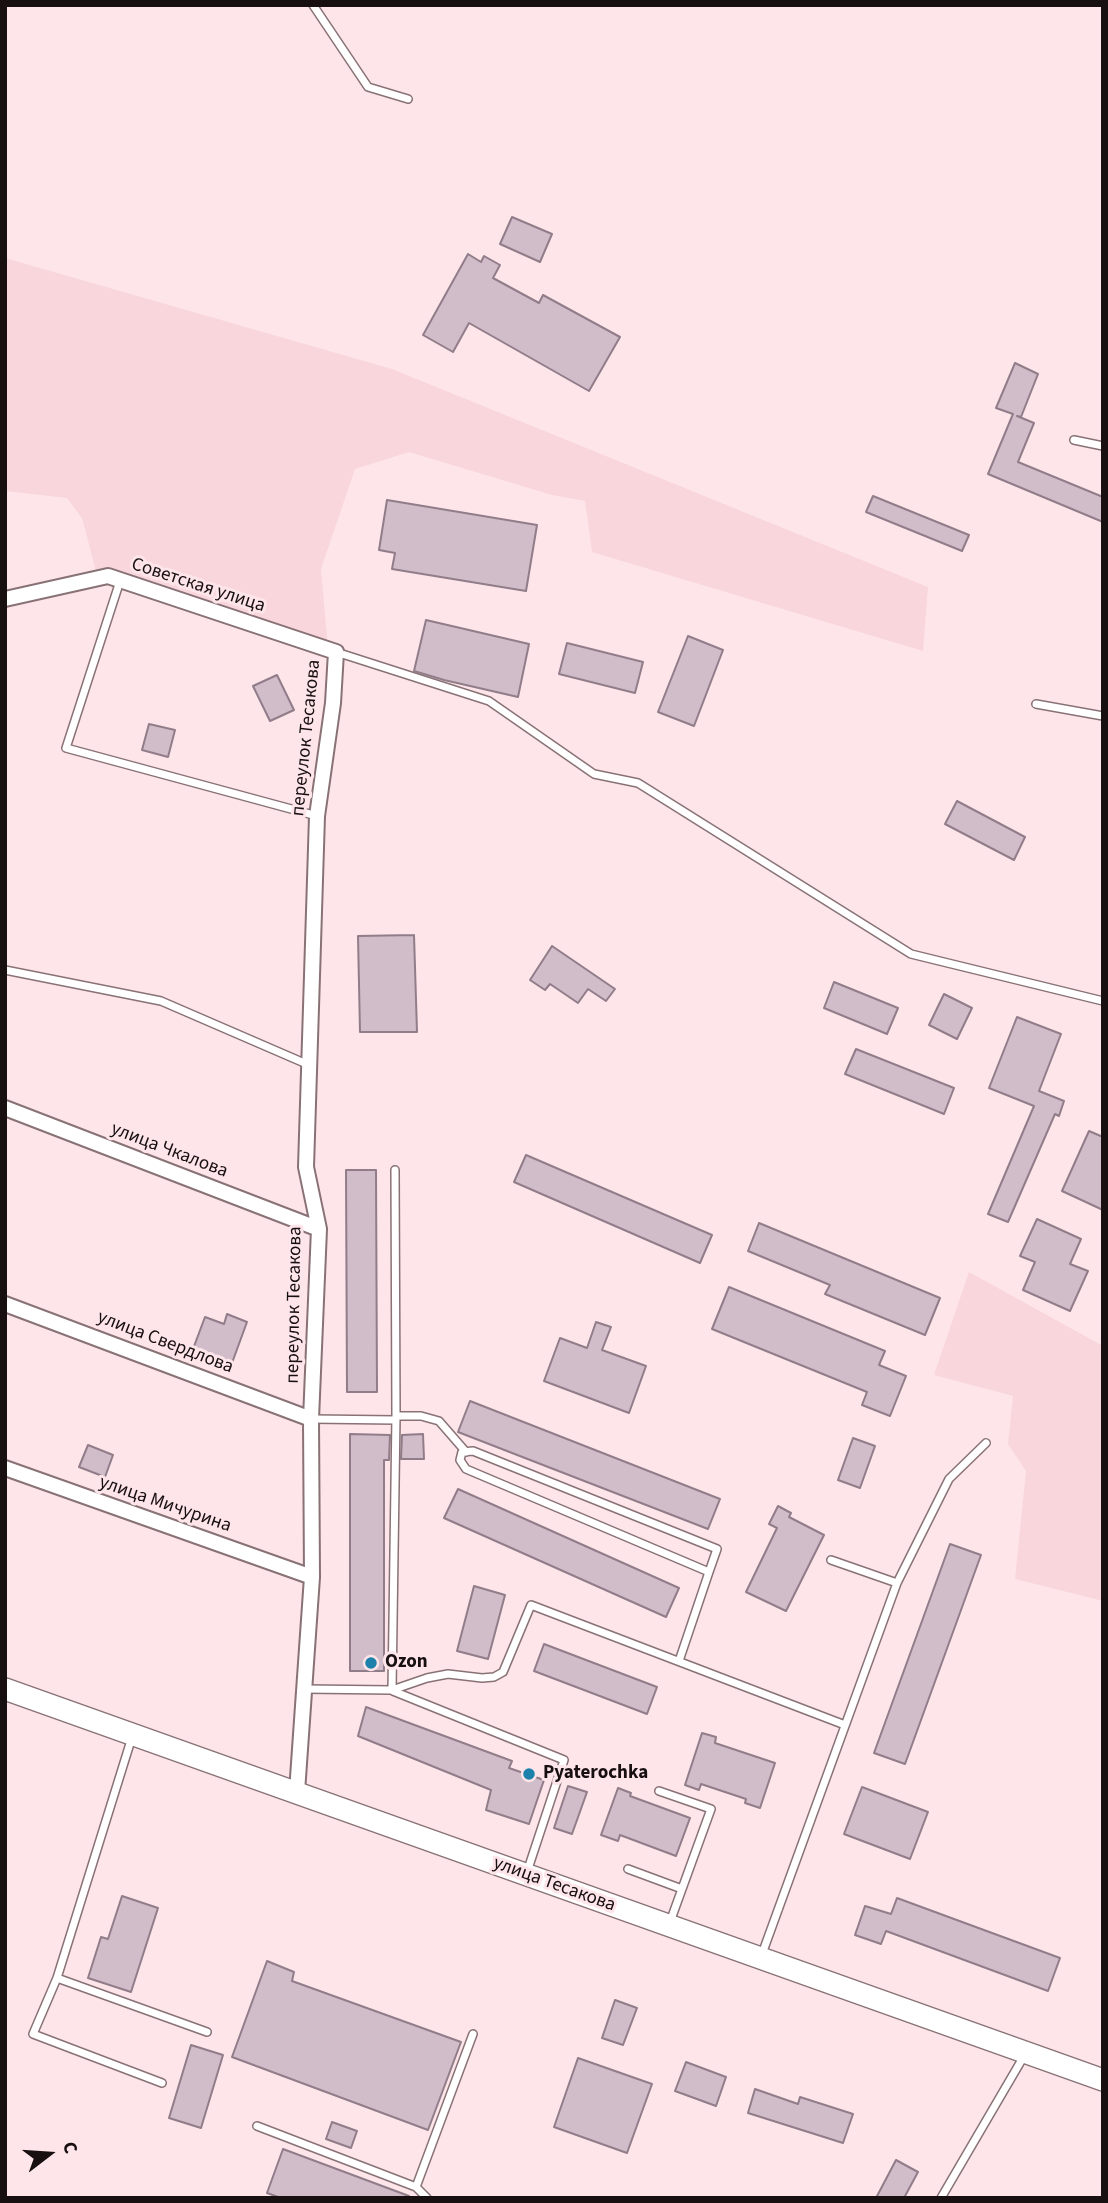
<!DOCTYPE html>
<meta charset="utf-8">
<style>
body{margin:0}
#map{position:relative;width:1108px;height:2203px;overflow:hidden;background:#fee5e9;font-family:"Source Sans 3",sans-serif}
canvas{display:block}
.frame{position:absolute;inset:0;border:7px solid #170f10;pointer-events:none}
.north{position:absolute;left:14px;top:2119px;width:70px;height:70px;-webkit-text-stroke:5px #fee5e9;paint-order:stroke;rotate:73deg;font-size:19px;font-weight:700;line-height:28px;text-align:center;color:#170f10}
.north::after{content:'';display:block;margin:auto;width:24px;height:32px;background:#170f10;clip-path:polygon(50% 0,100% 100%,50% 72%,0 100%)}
</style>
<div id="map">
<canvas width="1108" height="2203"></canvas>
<div class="frame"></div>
<div class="north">С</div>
</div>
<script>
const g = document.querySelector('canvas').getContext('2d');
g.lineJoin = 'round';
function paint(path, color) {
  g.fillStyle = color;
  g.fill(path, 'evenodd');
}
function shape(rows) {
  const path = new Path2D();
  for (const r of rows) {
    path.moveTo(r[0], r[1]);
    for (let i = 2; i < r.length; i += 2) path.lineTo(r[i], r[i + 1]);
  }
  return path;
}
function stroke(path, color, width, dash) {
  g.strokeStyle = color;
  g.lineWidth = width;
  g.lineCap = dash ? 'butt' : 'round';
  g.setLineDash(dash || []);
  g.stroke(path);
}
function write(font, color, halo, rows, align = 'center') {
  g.font = font + ' "Source Sans 3",sans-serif';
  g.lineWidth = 6;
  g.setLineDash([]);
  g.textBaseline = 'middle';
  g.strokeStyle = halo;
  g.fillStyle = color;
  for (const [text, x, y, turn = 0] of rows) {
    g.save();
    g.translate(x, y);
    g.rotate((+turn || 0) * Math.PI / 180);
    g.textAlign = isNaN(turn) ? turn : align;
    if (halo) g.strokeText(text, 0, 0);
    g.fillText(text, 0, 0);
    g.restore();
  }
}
paint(shape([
 [5,258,392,369,928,587,923,651,592,552,585,501,552,495,409,452,355,469,321,569,328,649,96,571,82,518,67,498,5,491],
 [969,1272,1103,1346,1103,1601,1015,1579,1026,1471,1008,1444,1013,1396,934,1375]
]), '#f8d6dc');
const building = shape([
 [512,217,552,234,540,262,500,244,512,217],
 [468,254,481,262,484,256,500,265,493,278,539,303,543,295,620,337,589,391,469,323,453,352,423,335,468,254],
 [1015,363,1038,374,1021,417,1017,416,1034,423,1018,462,1103,497,1103,522,988,474,1013,414,996,408,1015,363],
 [873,496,969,535,962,551,866,512,873,496],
 [387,500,537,525,526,591,392,569,395,553,379,550,387,500],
 [426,620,529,644,518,697,444,680,414,671,426,620],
 [688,636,723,650,694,726,658,712,688,636],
 [567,643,643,662,635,693,559,674,567,643],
 [277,675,294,710,270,721,253,686,277,675],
 [149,724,175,730,168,757,142,750,149,724],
 [957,801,1025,837,1014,860,945,824,957,801],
 [414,935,417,1032,360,1032,358,936,414,935],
 [552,946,615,989,606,1001,588,989,578,1003,550,984,545,990,530,980,552,946],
 [834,982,898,1008,887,1034,824,1008,834,982],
 [944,994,972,1008,957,1039,929,1025,944,994],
 [1017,1017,1061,1034,1039,1091,1064,1101,1059,1116,1055,1114,1008,1222,988,1214,1034,1106,989,1088,1017,1017],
 [856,1049,954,1088,944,1114,845,1074,856,1049],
 [1089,1131,1103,1137,1103,1210,1062,1191,1089,1131],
 [526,1155,712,1235,700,1263,514,1182,526,1155],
 [346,1170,376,1170,377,1392,347,1392,346,1170],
 [1037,1219,1081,1239,1070,1264,1088,1271,1070,1311,1023,1290,1035,1262,1020,1256,1037,1219],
 [759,1223,940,1298,925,1335,825,1294,830,1285,748,1251,759,1223],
 [729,1287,885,1351,879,1365,906,1376,890,1416,862,1405,867,1392,712,1329,729,1287],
 [227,1314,247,1322,232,1363,193,1349,205,1317,224,1324,227,1314],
 [596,1322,611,1327,602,1350,646,1366,629,1413,544,1381,560,1338,587,1348,596,1322],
 [470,1401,720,1499,708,1529,458,1432,470,1401],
 [350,1434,390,1435,389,1460,384,1460,384,1671,350,1671,350,1434],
 [423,1434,424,1459,401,1459,402,1435,423,1434],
 [853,1438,875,1446,860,1488,838,1480,853,1438],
 [88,1445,113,1455,105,1477,79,1467,88,1445],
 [458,1489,679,1588,666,1617,444,1518,458,1489],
 [778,1506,791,1513,789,1517,824,1535,786,1611,746,1592,777,1528,769,1524,778,1506],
 [950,1544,981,1555,905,1764,874,1753,950,1544],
 [474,1586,505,1595,488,1659,457,1651,474,1586],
 [544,1644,657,1687,647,1714,534,1671,544,1644],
 [366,1707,512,1761,509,1768,544,1780,529,1824,486,1810,491,1790,358,1736,366,1707],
 [702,1733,716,1737,715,1743,775,1763,760,1808,745,1803,746,1799,701,1784,699,1790,685,1785,702,1733],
 [568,1786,587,1792,572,1834,554,1828,568,1786],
 [862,1787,928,1812,910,1859,844,1834,862,1787],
 [618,1788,631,1793,630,1796,690,1818,676,1856,620,1835,618,1841,601,1835,618,1788],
 [122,1896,158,1908,131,1992,88,1978,101,1937,108,1939,122,1896],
 [897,1898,1060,1958,1048,1991,886,1931,881,1944,855,1935,865,1906,891,1914,897,1898],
 [267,1961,294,1972,292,1981,461,2042,428,2130,232,2057,267,1961],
 [615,2000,637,2008,623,2045,602,2038,615,2000],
 [191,2045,223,2055,201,2128,169,2118,191,2045],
 [578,2058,652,2084,627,2153,554,2127,578,2058],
 [686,2062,726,2077,716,2106,675,2091,686,2062],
 [755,2089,798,2104,800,2097,853,2114,843,2143,748,2113,755,2089],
 [332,2122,357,2131,351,2148,326,2139,332,2122],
 [283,2149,409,2196,409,2198,281,2198,267,2193,283,2149],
 [896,2160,918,2172,904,2198,876,2198,896,2160]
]);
paint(building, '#d1bdc9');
stroke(building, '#907d89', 2);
const lane = shape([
 [313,5,368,87,408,99],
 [1074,440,1103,446],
 [120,581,66,748,317,816],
 [336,652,489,701,594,774,638,783,911,954,1103,1001],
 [1036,704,1103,716],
 [5,970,161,1001,309,1065],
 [396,1416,421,1416,439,1421,466,1452],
 [311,1419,396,1420],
 [831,1560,897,1583],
 [679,1661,709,1572,717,1549,473,1451,462,1452,460,1460,466,1469,709,1572],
 [304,1689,392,1690,396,1416,395,1170],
 [392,1690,427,1678,448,1674,482,1678,494,1677,503,1672,531,1605,845,1725],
 [393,1691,564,1760,527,1872],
 [132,1737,57,1978,207,2032],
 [659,1791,711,1809,670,1922],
 [628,1869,682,1889],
 [762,1954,897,1583,949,1479,986,1443],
 [57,1978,33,2034,162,2083],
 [257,2126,416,2187],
 [427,2198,416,2187,473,2034],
 [941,2198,1024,2056]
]);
const street = shape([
 [5,599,108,576,336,652,333,703,317,816,306,1167,319,1229,311,1419,312,1577,297,1792],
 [5,1108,319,1229],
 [5,1304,311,1419],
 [5,1468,312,1577]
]);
const secondary = shape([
 [5,1689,1103,2080]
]);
stroke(lane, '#887275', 10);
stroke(street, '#887275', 18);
stroke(secondary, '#887275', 24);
stroke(lane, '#fff', 7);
stroke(street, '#fff', 14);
stroke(secondary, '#fff', 21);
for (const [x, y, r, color] of [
 [371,1663,7,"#1d81ac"],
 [529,1774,7,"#1d81ac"]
]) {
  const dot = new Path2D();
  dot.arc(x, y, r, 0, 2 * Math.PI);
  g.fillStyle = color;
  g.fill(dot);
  stroke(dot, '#fee5e9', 2.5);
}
write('19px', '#170f10', '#fee5e9', [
 ["Советская улица",198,586,18],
 ["переулок Тесакова",307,738,-84],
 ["улица Чкалова",169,1151,21],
 ["переулок Тесакова",295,1305,-89],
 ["улица Свердлова",165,1343,21],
 ["улица Мичурина",165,1505,19],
 ["улица Тесакова",554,1885,20]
]);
write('bold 19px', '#170f10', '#fee5e9', [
 ["Ozon",385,1663],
 ["Pyaterochka",543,1774]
], 'left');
</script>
